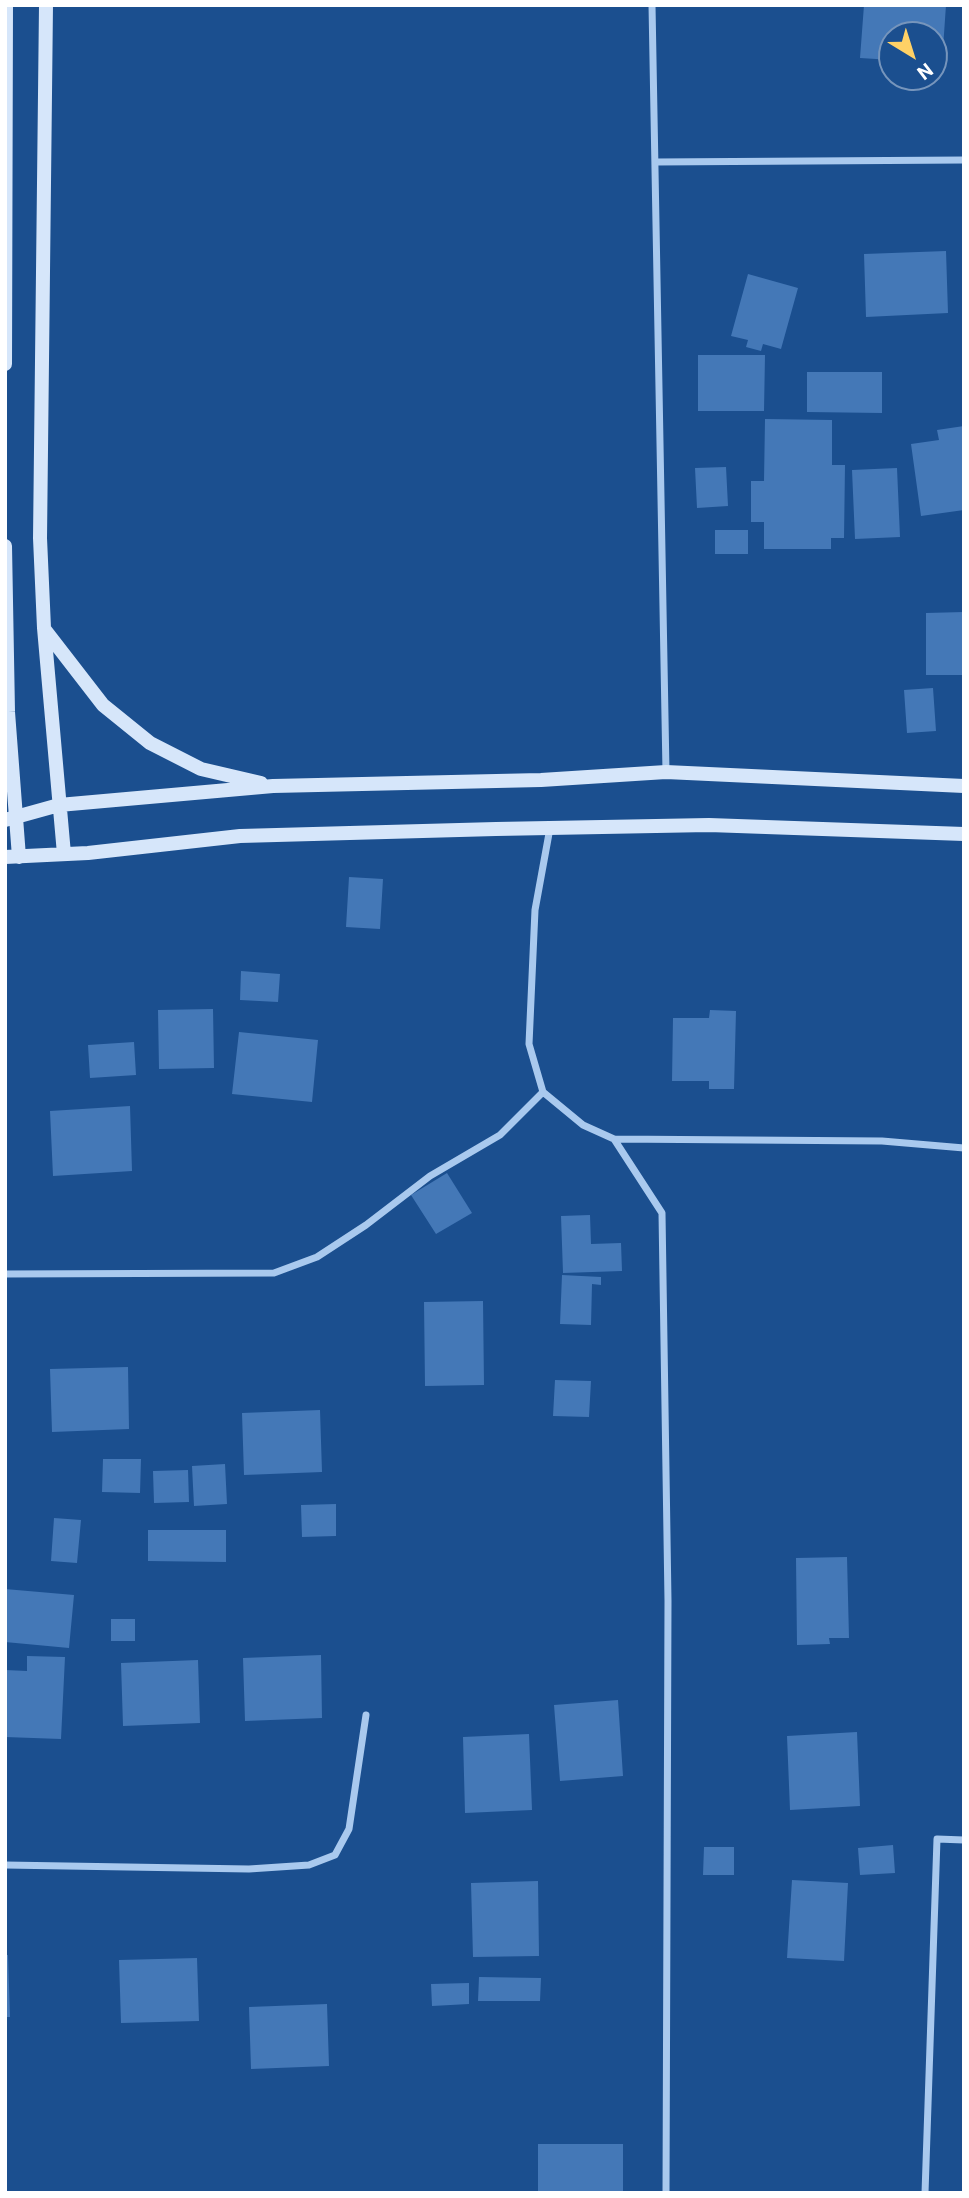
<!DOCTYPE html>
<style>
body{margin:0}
#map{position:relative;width:969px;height:2198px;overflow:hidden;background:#1b4f8f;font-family:Roboto,sans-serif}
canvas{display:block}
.frame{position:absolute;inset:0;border:7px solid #fff;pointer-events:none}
.north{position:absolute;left:878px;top:21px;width:70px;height:70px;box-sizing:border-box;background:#1b4f8f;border:2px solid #7695bc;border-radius:50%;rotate:142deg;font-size:19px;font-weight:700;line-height:28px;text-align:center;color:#fff}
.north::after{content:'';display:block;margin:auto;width:24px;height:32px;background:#ffd166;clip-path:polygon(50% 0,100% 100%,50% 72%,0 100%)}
</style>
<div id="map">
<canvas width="969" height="2198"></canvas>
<div class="frame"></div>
<div class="north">N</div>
</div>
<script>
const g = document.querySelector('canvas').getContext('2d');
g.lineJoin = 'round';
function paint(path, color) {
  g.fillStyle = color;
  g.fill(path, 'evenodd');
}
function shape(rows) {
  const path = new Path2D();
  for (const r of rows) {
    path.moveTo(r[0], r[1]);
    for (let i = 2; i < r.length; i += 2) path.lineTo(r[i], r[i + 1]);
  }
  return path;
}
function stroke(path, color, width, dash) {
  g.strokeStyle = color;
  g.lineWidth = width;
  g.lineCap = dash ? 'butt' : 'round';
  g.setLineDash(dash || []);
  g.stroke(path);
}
paint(shape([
 [864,5,946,5,942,63,934,62,934,35,892,35,892,60,860,58],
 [946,251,948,313,866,317,864,254],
 [748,274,798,288,781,349,763,344,761,351,746,347,748,340,731,336],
 [698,355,765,355,764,411,698,411],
 [807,372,882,372,882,413,807,412],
 [765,419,832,420,832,465,845,465,844,538,831,538,831,549,764,549,764,522,751,522,751,481,764,481],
 [964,426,964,510,921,516,911,444,939,440,937,430],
 [726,467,728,506,697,508,695,468],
 [897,468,900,537,855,539,852,470],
 [715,530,748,530,748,554,715,554],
 [964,612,964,675,926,675,926,613],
 [933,688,936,731,907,733,904,690],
 [349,877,383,879,380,929,346,927],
 [241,971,280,974,278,1002,240,1000],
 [213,1009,214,1068,159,1069,158,1010],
 [710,1010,736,1011,734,1089,709,1089,709,1081,672,1081,673,1018,709,1018],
 [239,1032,318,1040,312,1102,232,1094],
 [134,1042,136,1075,90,1078,88,1045],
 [130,1106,132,1171,53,1176,50,1111],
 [447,1173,472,1213,436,1234,411,1195],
 [590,1215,591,1244,621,1243,622,1271,563,1273,561,1216],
 [562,1275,601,1277,601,1285,592,1284,591,1325,560,1324],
 [483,1301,484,1385,425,1386,424,1302],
 [128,1367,129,1429,52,1432,50,1369],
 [555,1380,591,1381,589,1417,553,1416],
 [320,1410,322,1472,244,1475,242,1413],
 [103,1459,141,1459,140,1493,102,1492],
 [225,1464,227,1504,194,1506,192,1466],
 [188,1470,189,1502,154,1503,153,1471],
 [336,1504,336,1536,302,1537,301,1505],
 [54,1518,81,1520,77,1563,51,1561],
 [148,1530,226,1530,226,1562,148,1561],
 [847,1557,849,1638,829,1638,830,1644,797,1645,796,1558],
 [5,1589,74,1595,69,1648,5,1642],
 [111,1619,135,1619,135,1641,111,1641],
 [321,1655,322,1718,245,1721,243,1658],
 [27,1656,65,1657,61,1739,5,1737,5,1670,27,1671],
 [198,1660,200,1723,123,1726,121,1663],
 [618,1700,623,1776,560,1781,554,1705],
 [857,1732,860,1806,790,1810,787,1736],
 [529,1734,532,1810,465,1813,463,1737],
 [893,1845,895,1873,860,1875,858,1848],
 [704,1847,734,1847,734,1875,703,1875],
 [792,1880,848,1883,844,1961,787,1958],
 [538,1881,539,1956,473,1957,471,1883],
 [5,1955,8,1955,10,2017,5,2017],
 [197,1958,199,2021,121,2023,119,1960],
 [479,1977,541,1978,540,2001,478,2001],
 [469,1983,469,2004,432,2006,431,1984],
 [327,2004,329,2066,251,2069,249,2007],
 [538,2144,623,2144,623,2193,538,2193]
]), '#4478b7');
stroke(shape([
 [652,5,666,772],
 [656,162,964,160],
 [550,828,535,910,529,1044,543,1092,583,1125,614,1139,882,1141,964,1148],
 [614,1139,662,1213,668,1601,666,2193],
 [5,1274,274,1273,317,1257,366,1225,430,1176,500,1135,543,1092],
 [5,1865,249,1869,309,1865,335,1855,349,1829,366,1715],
 [925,2193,937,1839,964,1840]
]), '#a9c9ee', 7);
stroke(shape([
 [46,5,40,538,44,628,64,854],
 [5,364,6,5],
 [5,546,8,712,19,857],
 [45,630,103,705,150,743,201,769,261,783],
 [5,820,59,805,273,786,541,780,666,772,964,786],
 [5,857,88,853,240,836,496,829,709,825,964,834]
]), '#d6e6fa', 14);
</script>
